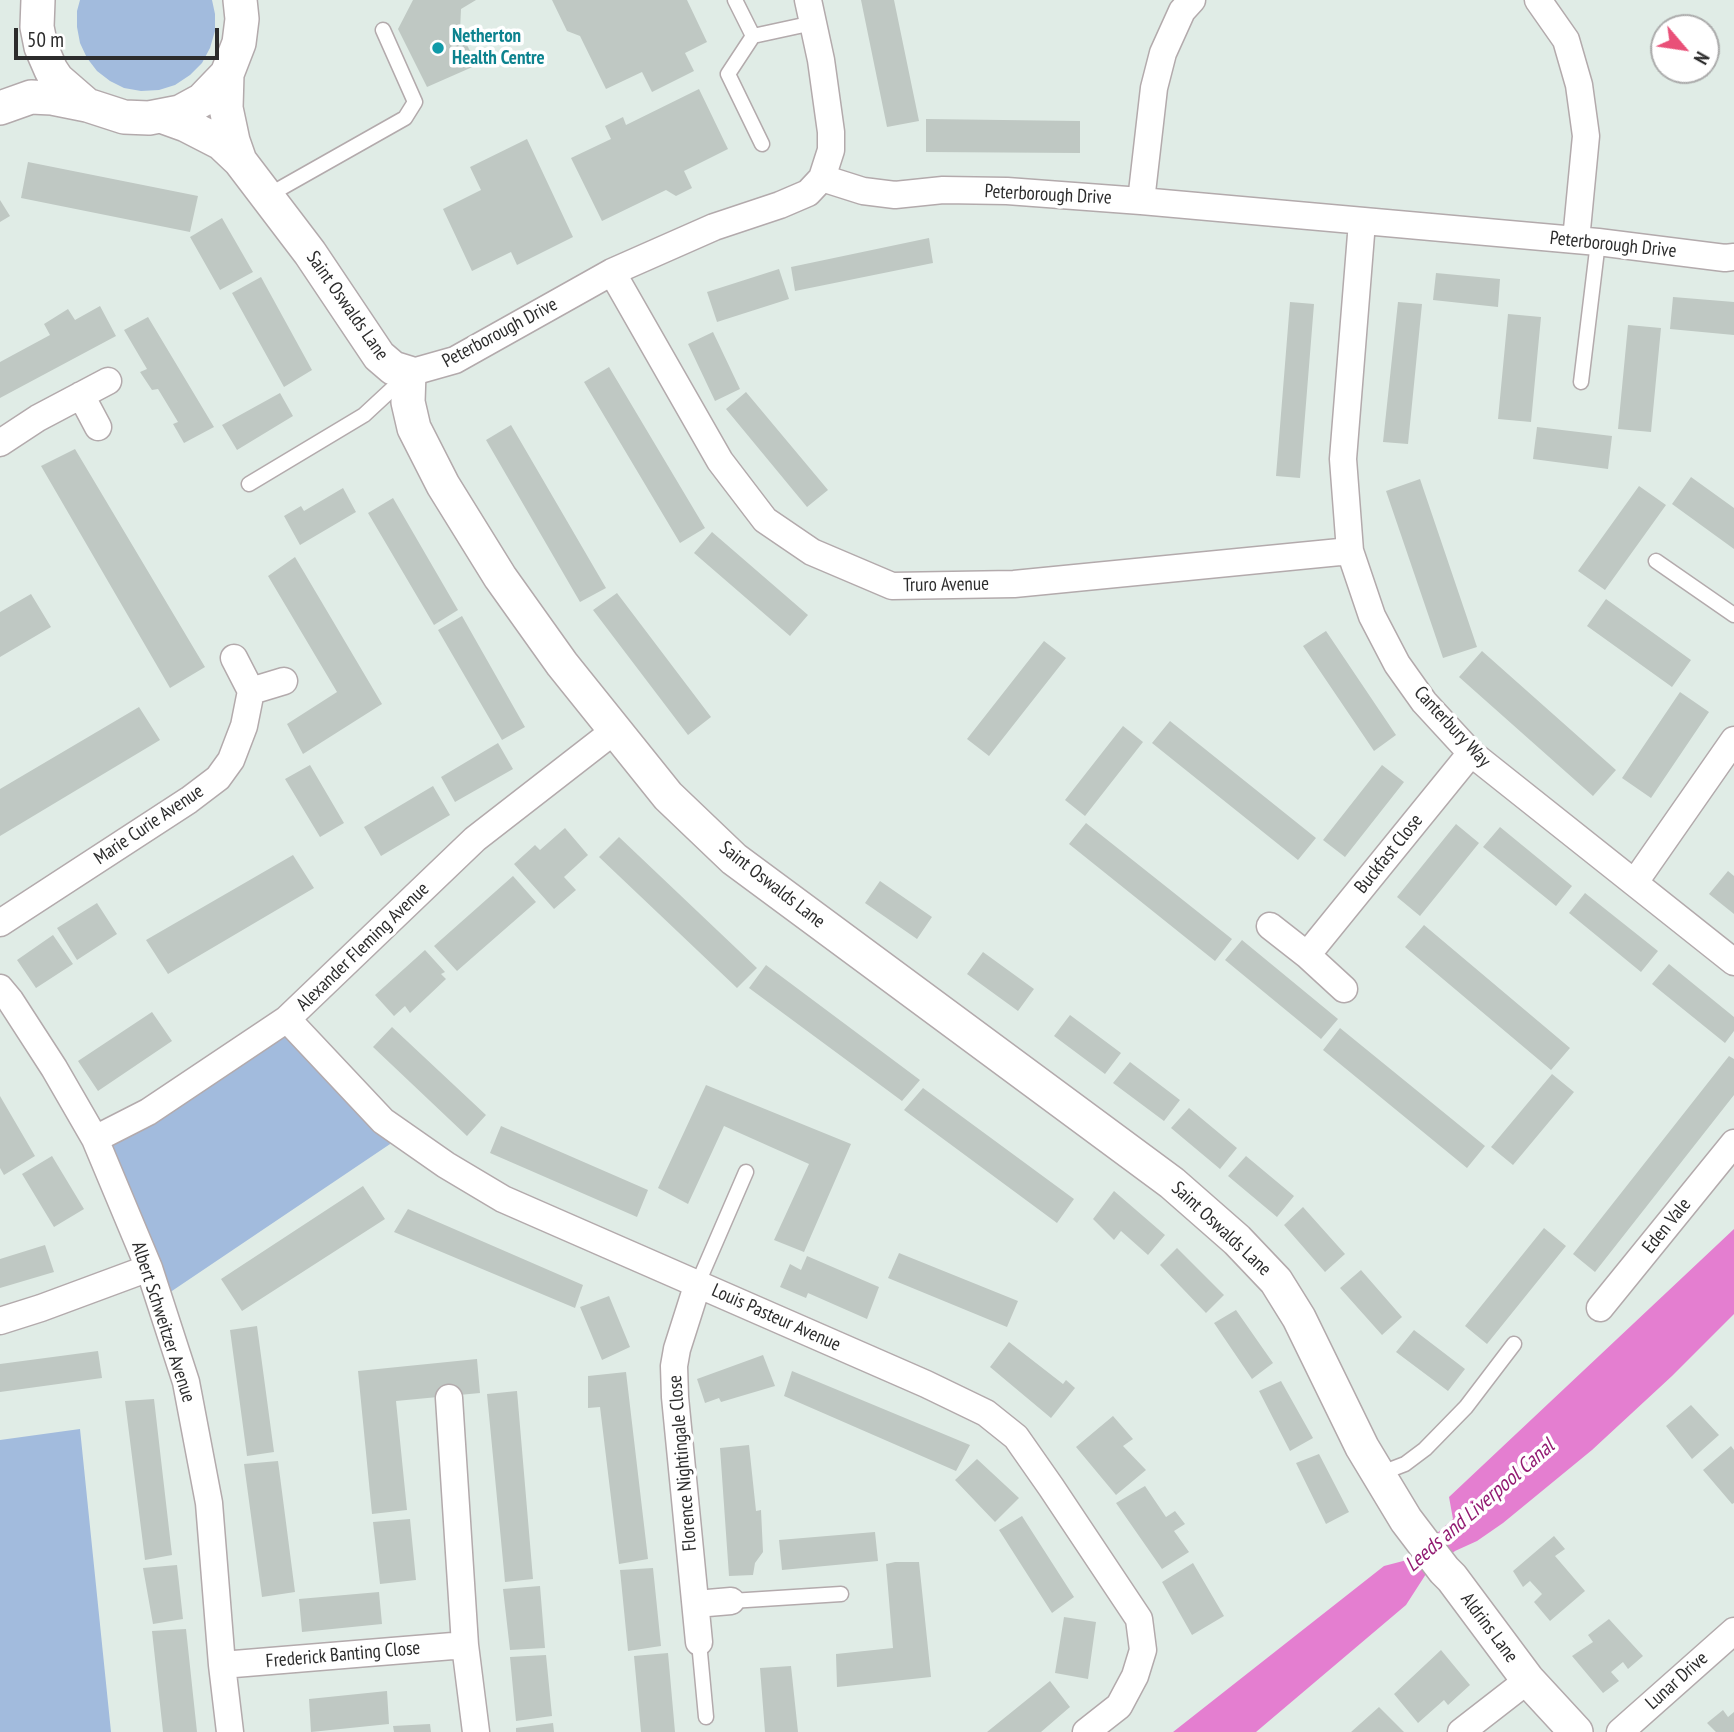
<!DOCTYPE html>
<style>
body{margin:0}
#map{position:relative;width:1734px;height:1732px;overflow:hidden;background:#e0ece6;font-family:"PT Sans Narrow",sans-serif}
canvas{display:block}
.north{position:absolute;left:1650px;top:14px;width:70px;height:70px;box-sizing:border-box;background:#fff;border:2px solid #ababab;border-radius:50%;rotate:119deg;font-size:19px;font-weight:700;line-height:28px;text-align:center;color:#2c2c2c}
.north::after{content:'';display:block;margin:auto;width:24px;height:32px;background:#e95078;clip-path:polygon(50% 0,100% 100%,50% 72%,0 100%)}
.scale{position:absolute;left:14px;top:28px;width:205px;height:32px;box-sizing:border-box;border:4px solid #2c2c2c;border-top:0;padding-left:9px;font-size:21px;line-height:24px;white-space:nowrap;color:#2c2c2c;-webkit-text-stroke:5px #fff;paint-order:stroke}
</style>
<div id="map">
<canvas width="1734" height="1732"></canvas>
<div class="north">N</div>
<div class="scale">50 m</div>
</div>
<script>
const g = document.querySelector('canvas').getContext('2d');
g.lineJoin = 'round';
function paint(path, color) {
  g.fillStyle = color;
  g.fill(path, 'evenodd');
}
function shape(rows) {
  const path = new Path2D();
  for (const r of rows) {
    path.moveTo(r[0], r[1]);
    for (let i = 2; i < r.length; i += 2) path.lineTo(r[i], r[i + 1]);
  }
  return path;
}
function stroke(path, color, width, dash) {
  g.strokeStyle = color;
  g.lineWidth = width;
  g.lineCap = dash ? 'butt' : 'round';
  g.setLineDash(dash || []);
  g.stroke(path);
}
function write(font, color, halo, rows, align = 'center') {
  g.font = font + ' "PT Sans Narrow",sans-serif';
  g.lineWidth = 7;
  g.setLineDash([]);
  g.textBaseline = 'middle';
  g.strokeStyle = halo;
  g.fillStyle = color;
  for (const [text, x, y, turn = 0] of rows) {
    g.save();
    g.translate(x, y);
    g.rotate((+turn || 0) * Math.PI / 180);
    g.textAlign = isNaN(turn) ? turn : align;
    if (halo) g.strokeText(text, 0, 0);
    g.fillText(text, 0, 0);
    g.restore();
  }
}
paint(shape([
 [80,0,212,0,215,14,215,31,210,48,202,63,190,75,175,85,159,90,141,91,124,88,110,81,97,71,87,58,80,43,77,27,77,11],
 [285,1030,399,1138,163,1297,101,1142],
 [80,1429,111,1732,0,1732,0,1440]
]), '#a2bbdd');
paint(shape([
 [1734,1229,1734,1314,1672,1376,1592,1450,1503,1523,1477,1541,1455,1551,1426,1574,1406,1605,1256,1732,1173,1732,1384,1566,1407,1560,1453,1519,1449,1497]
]), '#e47ed0');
paint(shape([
 [413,0,476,0,461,9,460,31,477,65,427,87,398,29],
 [552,0,687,0,707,42,685,53,694,71,652,92,642,72,606,89,580,36,567,31],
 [861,0,894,0,919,121,887,127],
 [699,89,728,149,684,171,692,188,676,196,666,190,602,221,571,158,611,139,605,126,623,117,626,125],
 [926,119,1080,121,1080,153,926,152],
 [527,139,573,237,517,265,511,252,472,271,443,209,481,190,470,167],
 [28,162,198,196,190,232,21,198],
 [0,200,10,216,0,222],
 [222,218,253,272,220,290,190,237],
 [929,238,933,263,795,291,791,267],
 [779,269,789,299,717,322,707,292],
 [1436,273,1500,279,1498,307,1433,300],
 [261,277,312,370,284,387,232,293],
 [1673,297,1734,302,1734,335,1670,329],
 [1290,302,1314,304,1300,478,1276,476],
 [1398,302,1422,304,1408,444,1383,442],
 [100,306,116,336,0,398,0,362,50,335,44,324,68,309,75,320],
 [1508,314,1541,317,1531,422,1498,419],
 [148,317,214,427,184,443,173,424,178,422,158,389,152,390,140,372,147,369,124,330],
 [1628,325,1661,328,1651,432,1618,429],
 [713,332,740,389,715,401,688,344],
 [609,367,705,528,680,543,584,382],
 [746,392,828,490,807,507,726,409],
 [280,393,293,416,237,450,222,425],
 [511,425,606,588,580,602,486,440],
 [1537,427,1612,436,1608,469,1533,459],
 [75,449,205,667,170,688,41,466],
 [1691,477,1734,508,1734,549,1672,504],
 [1420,479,1477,647,1443,658,1386,491],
 [1639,486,1666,505,1605,590,1578,571],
 [343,488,356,512,300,545,284,516,301,506,304,511],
 [393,498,458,610,434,625,368,513],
 [712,532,808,615,790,636,694,553],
 [295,557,382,704,303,754,287,724,337,692,268,576],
 [617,593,711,717,688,735,593,610],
 [31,594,51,627,0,657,0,612],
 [1606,599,1691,660,1672,687,1587,626],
 [462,616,525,727,502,740,438,630],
 [1326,631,1396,735,1374,751,1303,646],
 [1044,641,1066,658,989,756,967,739],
 [1482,651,1616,770,1593,796,1459,677],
 [1680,692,1709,712,1651,798,1622,778],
 [139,707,160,740,0,836,0,789],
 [1170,721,1316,838,1298,860,1152,743],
 [1123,726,1143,742,1085,816,1065,800],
 [498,743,513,769,455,802,441,777],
 [310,765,344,823,320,837,285,779],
 [1382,765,1404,782,1345,857,1323,840],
 [433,786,450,815,381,856,364,827],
 [1086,823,1232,939,1215,961,1069,844],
 [1456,824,1479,843,1420,916,1397,897],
 [1500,827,1572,886,1556,906,1483,847],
 [565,828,588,855,564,877,576,890,554,909,514,864,535,845,540,850],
 [619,837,757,968,737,988,599,857],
 [293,855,314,888,168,974,146,940],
 [1728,871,1734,876,1734,914,1709,894],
 [513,876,536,902,457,971,434,946],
 [880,881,932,917,917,939,865,903],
 [1585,893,1658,951,1641,972,1569,913],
 [97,903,117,934,77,960,57,928],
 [1424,925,1570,1048,1551,1070,1405,947],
 [53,935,73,964,36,988,17,960],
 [1242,940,1338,1019,1321,1039,1225,960],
 [425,950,445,972,441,974,446,979,410,1013,405,1006,394,1016,375,995],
 [983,952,1034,989,1018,1011,967,974],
 [1669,964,1734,1017,1734,1031,1725,1043,1652,984],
 [766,965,920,1080,902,1101,749,988],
 [152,1012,172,1041,98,1091,78,1061],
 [1070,1015,1121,1053,1105,1074,1054,1036],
 [392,1027,486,1115,467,1136,373,1047],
 [1340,1028,1485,1146,1467,1168,1323,1050],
 [1729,1056,1734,1059,1734,1095,1595,1272,1573,1254],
 [1130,1062,1180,1100,1164,1121,1113,1083],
 [1552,1074,1574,1092,1513,1165,1491,1147],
 [706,1085,851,1144,804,1252,774,1240,809,1164,724,1126,688,1204,658,1188],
 [923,1088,1074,1199,1057,1223,904,1110],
 [0,1096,35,1156,4,1175,0,1168],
 [1189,1108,1237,1148,1220,1169,1171,1128],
 [501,1126,648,1190,637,1217,490,1153],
 [52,1156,84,1209,54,1227,22,1174],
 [1246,1156,1294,1196,1277,1217,1228,1176],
 [363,1186,385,1219,242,1311,221,1279],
 [1114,1191,1165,1235,1148,1255,1121,1231,1114,1240,1093,1219],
 [1303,1207,1345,1254,1325,1272,1284,1225],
 [408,1209,583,1285,575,1308,394,1232],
 [1544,1228,1566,1246,1487,1344,1465,1326],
 [45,1245,54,1272,0,1288,0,1259],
 [1177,1248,1224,1295,1206,1313,1160,1265],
 [899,1253,1018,1301,1007,1327,888,1278],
 [807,1256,879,1287,867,1319,808,1293,806,1298,780,1287,790,1264,801,1270],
 [1361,1270,1402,1317,1382,1335,1340,1288],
 [609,1296,630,1347,602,1360,580,1307],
 [1236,1310,1273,1363,1252,1379,1214,1323],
 [257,1326,274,1452,247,1456,230,1330],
 [1414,1330,1465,1369,1448,1391,1396,1352],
 [1009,1342,1063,1384,1066,1380,1075,1388,1051,1418,990,1367],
 [98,1351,102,1378,0,1392,0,1364],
 [763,1355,775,1386,721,1402,719,1398,705,1403,697,1379],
 [477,1359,480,1393,396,1401,407,1510,372,1514,358,1371],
 [792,1371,970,1445,956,1471,784,1396],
 [626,1372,648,1559,619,1564,600,1407,588,1408,588,1376],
 [1281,1381,1313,1438,1290,1451,1259,1391],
 [517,1391,533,1579,505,1582,487,1394],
 [154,1399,172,1555,145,1560,125,1401],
 [1691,1405,1719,1435,1692,1459,1666,1426],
 [1113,1416,1133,1439,1123,1446,1146,1470,1116,1495,1076,1447],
 [749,1445,756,1511,761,1510,763,1552,755,1563,753,1575,729,1576,720,1448],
 [1731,1446,1734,1450,1734,1503,1732,1504,1703,1470],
 [1319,1454,1349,1512,1326,1524,1296,1463],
 [977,1459,1019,1498,995,1522,955,1480],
 [278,1461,295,1592,262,1597,244,1464],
 [1145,1486,1166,1517,1175,1511,1185,1524,1174,1531,1189,1552,1162,1569,1116,1503],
 [1022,1516,1074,1597,1052,1613,999,1530],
 [410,1519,416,1580,380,1584,373,1522],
 [875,1532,878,1561,782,1570,779,1540],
 [1554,1536,1565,1549,1555,1556,1585,1591,1550,1621,1534,1602,1542,1594,1530,1581,1523,1587,1513,1571],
 [895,1562,919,1562,931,1677,837,1687,836,1654,893,1648,886,1564],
 [1193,1563,1224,1616,1192,1635,1162,1582],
 [177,1565,183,1619,153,1624,143,1568],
 [653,1568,661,1646,628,1651,620,1570],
 [540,1586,545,1648,510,1650,503,1589],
 [379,1592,382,1624,302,1632,299,1599],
 [1064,1617,1096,1622,1088,1679,1055,1673],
 [1609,1619,1643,1656,1628,1669,1623,1662,1611,1672,1619,1681,1603,1693,1572,1656,1593,1642,1588,1635],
 [186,1629,197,1732,163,1732,152,1631],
 [1441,1650,1470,1685,1448,1705,1444,1700,1418,1723,1394,1694],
 [668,1653,675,1732,641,1732,634,1656],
 [546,1655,552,1716,516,1721,510,1657],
 [791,1666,798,1732,765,1732,760,1668],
 [1050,1681,1070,1707,1041,1732,987,1732],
 [387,1691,389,1724,311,1732,309,1699],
 [1379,1707,1404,1732,1351,1732],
 [1723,1710,1728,1717,1734,1712,1734,1732,1716,1732,1707,1723],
 [553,1723,554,1732,516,1732,516,1728],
 [430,1724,431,1732,394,1732,393,1726]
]), '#bfc8c3');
const service = shape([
 [735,0,753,36],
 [762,144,728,74,753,36,813,23],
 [267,196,405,118,415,102,383,30],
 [1581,382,1598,242],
 [249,484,364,415,405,377],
 [1656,561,1734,615],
 [698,1283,746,1172],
 [1379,1474,1405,1464,1425,1449,1466,1407,1514,1344],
 [731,1601,841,1594],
 [699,1642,706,1717]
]);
const minor = shape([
 [1538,0,1566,40,1579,85,1586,136,1576,240],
 [822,178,863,191,895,195,943,190,1007,191,1141,201,1598,242,1725,258,1734,257],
 [1141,201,1154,88,1163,53,1182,11,1192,0],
 [1362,222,1343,459,1350,551,1372,616,1397,664,1424,702,1471,753,1734,962],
 [612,272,720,461,765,520,812,552,892,586,1014,584,1350,551],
 [409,373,455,360,612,272,714,227,780,205,808,193,822,178,831,150,831,132,821,60,808,0],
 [81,395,98,427],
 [0,443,38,418,108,381],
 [251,691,284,681],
 [1635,882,1734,740],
 [0,923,189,800,218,778,231,760,244,726,251,691,234,658],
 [1270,926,1307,955,1344,989],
 [1307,955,1471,753],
 [0,988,10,1000,54,1068,95,1139,149,1268,186,1382,209,1503,222,1665,230,1732],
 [287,1019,383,1121,446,1165,503,1199,926,1384,986,1413,1016,1437,1051,1487,1139,1619,1143,1650,1135,1676,1119,1706,1086,1732],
 [95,1139,148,1112,287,1019,475,839,614,731],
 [698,1283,677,1349,674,1366,675,1397,699,1642],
 [1600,1308,1734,1143],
 [0,1321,41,1308,149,1268],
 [449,1398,465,1645,476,1732],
 [696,1604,731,1601],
 [222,1665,465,1645],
 [1461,1732,1528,1680],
 [1620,1732,1734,1631]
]);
const tertiary = shape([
 [38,0,37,27,41,47,51,70,57,79,87,105,124,117,149,118,180,112,202,100,227,74,239,43,242,19,240,0],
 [227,74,226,108,233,141,240,161],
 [0,108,31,97,52,98,87,105],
 [161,116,186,125,221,143,240,161,310,253,379,356,393,368,409,373,408,402,414,428,443,485,500,577,562,664,668,796,734,859,1172,1183,1237,1240,1276,1281,1299,1318,1362,1447,1406,1520,1444,1570,1452,1578,1528,1680,1576,1732]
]);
stroke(service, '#b3aaac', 17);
stroke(minor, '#b3aaac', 29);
stroke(tertiary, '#b3aaac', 36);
stroke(service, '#fff', 14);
stroke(minor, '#fff', 26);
stroke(tertiary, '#fff', 33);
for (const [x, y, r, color] of [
 [438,48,7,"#0f9aa8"]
]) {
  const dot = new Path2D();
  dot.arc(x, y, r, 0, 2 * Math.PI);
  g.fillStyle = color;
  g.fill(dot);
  stroke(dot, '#fff', 2.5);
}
write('bold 19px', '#0d838f', '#fff', [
 ["Netherton",452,37],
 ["Health Centre",452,59]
], 'left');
write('19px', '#2c2c2c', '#fff', [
 ["Peterborough Drive",1048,195,3],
 ["Peterborough Drive",1613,245,6],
 ["Saint Oswalds Lane",347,306,55],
 ["Peterborough Drive",500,333,-28],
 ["Truro Avenue",946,585,-1],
 ["Canterbury Way",1452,727,47],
 ["Marie Curie Avenue",149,825,-34],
 ["Buckfast Close",1389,854,-51],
 ["Saint Oswalds Lane",772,885,38],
 ["Alexander Fleming Avenue",363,947,-44],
 ["Eden Vale",1667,1226,-51],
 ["Saint Oswalds Lane",1221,1229,43],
 ["Louis Pasteur Avenue",776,1318,24],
 ["Albert Schweitzer Avenue",163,1322,72],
 ["Florence Nightingale Close",683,1463,-95],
 ["Aldrins Lane",1489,1628,53],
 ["Frederick Banting Close",343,1655,-5],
 ["Lunar Drive",1677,1681,-42]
]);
write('italic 21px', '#921b72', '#fff', [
 ["Leeds and Liverpool Canal",1480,1506,-41]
]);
</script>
